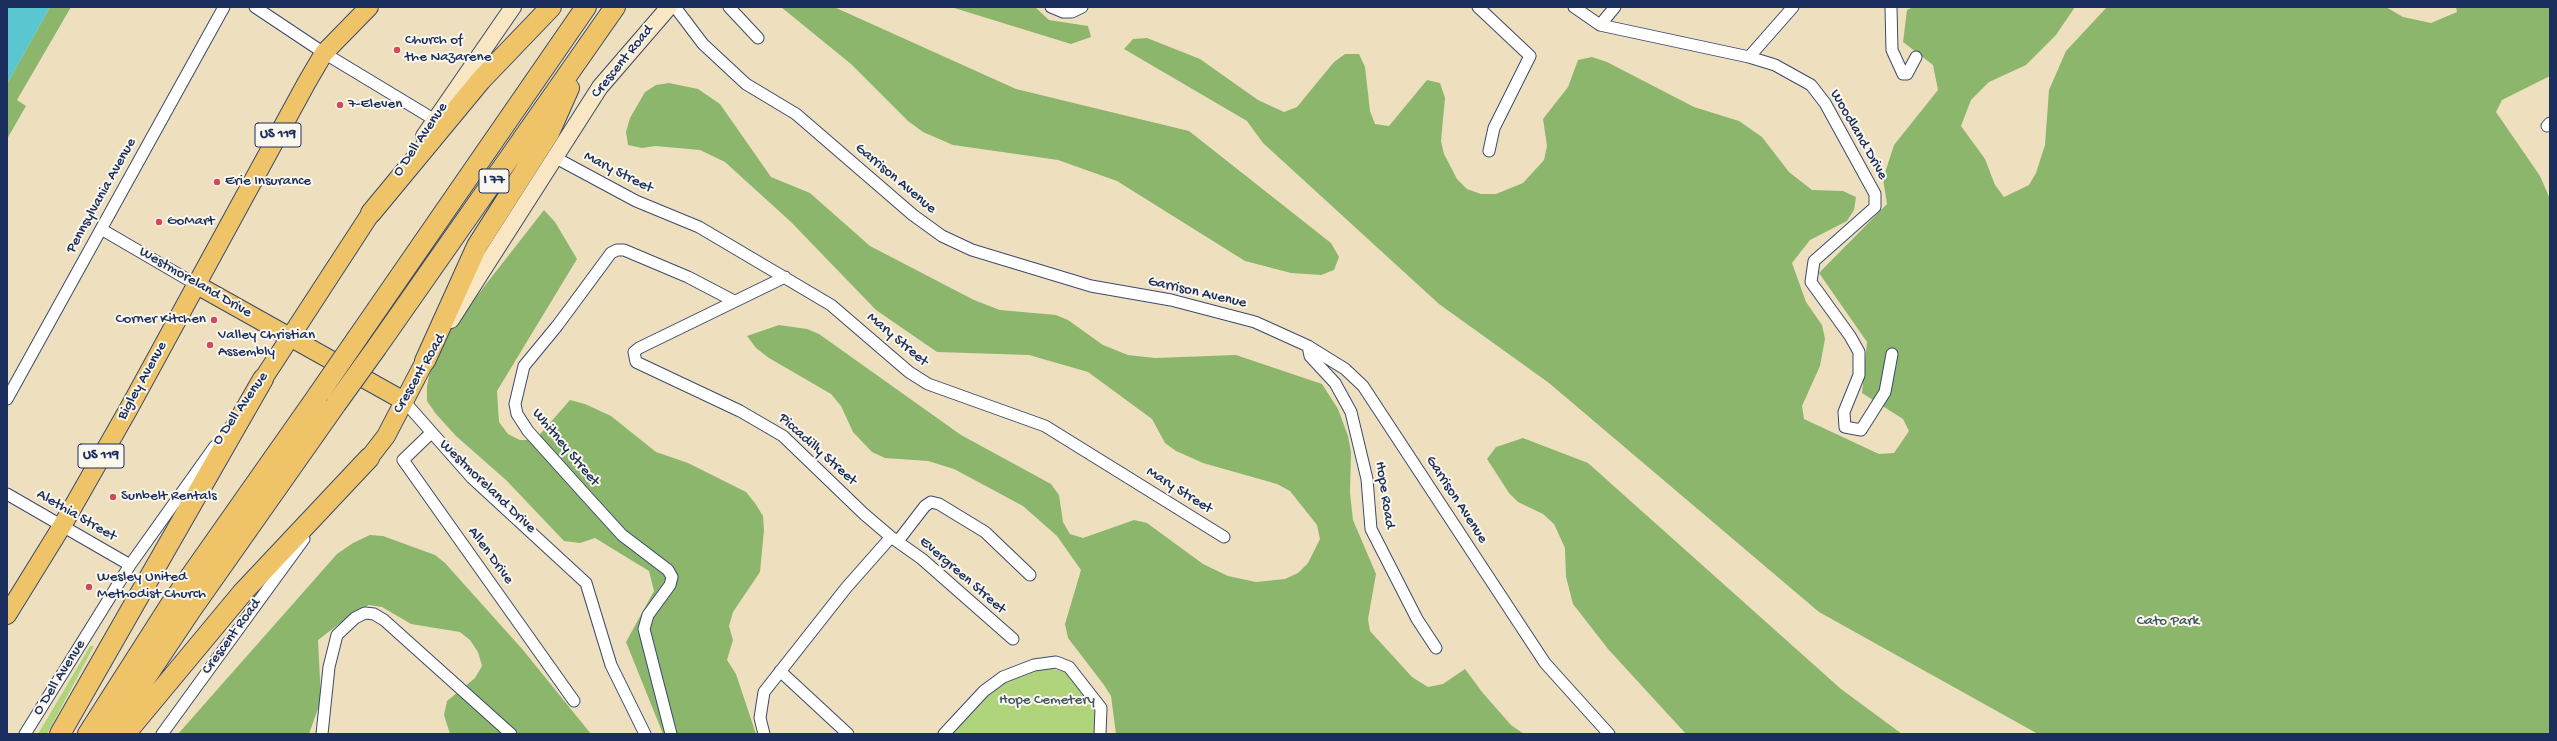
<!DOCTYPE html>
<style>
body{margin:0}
#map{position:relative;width:2557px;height:741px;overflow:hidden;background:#eee0bf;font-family:"Gochi Hand",sans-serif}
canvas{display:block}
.frame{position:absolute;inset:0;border:8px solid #1b2f5e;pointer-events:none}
</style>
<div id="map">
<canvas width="2557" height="741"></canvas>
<div class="frame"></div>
</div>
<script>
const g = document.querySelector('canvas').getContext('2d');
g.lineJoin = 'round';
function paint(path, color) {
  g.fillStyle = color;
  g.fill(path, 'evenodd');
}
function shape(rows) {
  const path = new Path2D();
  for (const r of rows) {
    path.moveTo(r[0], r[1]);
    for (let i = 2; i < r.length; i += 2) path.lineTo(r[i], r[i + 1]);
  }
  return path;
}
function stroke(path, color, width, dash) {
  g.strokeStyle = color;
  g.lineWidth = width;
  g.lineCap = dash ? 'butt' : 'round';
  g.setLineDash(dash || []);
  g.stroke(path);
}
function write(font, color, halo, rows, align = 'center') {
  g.font = font + ' "Gochi Hand",sans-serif';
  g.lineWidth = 4;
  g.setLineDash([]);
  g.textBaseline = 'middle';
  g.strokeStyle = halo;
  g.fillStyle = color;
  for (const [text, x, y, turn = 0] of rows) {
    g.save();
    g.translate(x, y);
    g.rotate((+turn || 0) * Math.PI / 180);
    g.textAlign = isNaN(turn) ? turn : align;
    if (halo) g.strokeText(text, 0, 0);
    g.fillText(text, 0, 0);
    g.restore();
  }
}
paint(shape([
 [90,646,94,646,47,734,38,734],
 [1044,667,1070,673,1097,709,1096,734,949,734,1004,680]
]), '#b0d47c');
paint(shape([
 [50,7,71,7,17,100,26,106,7,139,7,84],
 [781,7,834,7,1016,89,1189,131,1331,243,1339,257,1334,270,1321,275,1291,273,1245,261,1117,181,1058,160,953,145,923,132,908,121,851,64],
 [951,7,1035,7,1049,20,1088,26,1091,37,1071,44],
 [1913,7,2075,7,2056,35,2026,65,1989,82,1971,100,1961,126,1985,159,1995,185,2004,197,2029,185,2036,173,2045,145,2049,90,2066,51,2107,7,2386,7,2403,17,2431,23,2457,12,2456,7,2550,7,2550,76,2502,100,2496,112,2540,176,2550,199,2550,734,2038,734,1819,612,1549,383,1439,304,1263,143,1247,121,1124,49,1133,39,1147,38,1200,59,1258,100,1284,112,1297,107,1334,62,1345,54,1359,54,1365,67,1370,111,1375,124,1389,126,1427,80,1440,83,1445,98,1441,141,1444,154,1457,179,1467,189,1481,194,1496,194,1523,183,1544,160,1547,146,1543,119,1568,87,1578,60,1592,57,1607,62,1694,107,1739,121,1762,137,1789,172,1812,190,1843,191,1856,197,1854,210,1847,221,1810,240,1792,263,1806,302,1822,325,1825,339,1820,366,1802,406,1804,419,1879,454,1894,453,1909,431,1903,419,1862,393,1867,342,1819,273,1887,204,1883,179,1894,145,1938,90,1933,65,1903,42,1907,10],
 [669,83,698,89,720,104,771,177,810,193,870,246,974,300,1000,310,1056,315,1068,320,1103,345,1128,355,1155,358,1236,355,1322,384,1338,409,1348,436,1351,452,1350,493,1353,520,1376,574,1368,619,1370,631,1412,677,1428,687,1443,684,1465,669,1482,692,1511,725,1524,734,1116,734,1111,696,1104,685,1068,638,1065,624,1081,570,1057,536,1023,506,954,469,928,461,885,458,872,452,853,432,841,406,831,394,769,358,756,348,747,336,779,325,807,329,819,334,961,435,1051,484,1059,495,1063,522,1070,534,1083,538,1134,520,1147,523,1203,564,1228,576,1256,582,1285,579,1298,573,1308,563,1320,539,1317,525,1290,491,1277,484,1203,463,1176,451,1165,443,1152,419,1088,372,1029,355,937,352,876,310,791,222,725,162,700,150,655,146,642,148,628,145,626,132,630,118,645,92,656,85],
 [544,210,555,222,577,259,497,391,499,422,508,434,520,440,535,440,570,400,585,404,611,416,656,452,688,463,746,492,755,503,763,516,764,530,760,572,733,612,729,626,733,640,727,660,736,674,756,734,663,734,626,642,654,591,649,571,595,538,580,543,564,541,506,480,456,436,436,414,427,401,427,386,433,357,440,343],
 [1523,438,1588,463,1841,689,1902,734,1686,734,1608,649,1573,604,1566,577,1565,548,1554,524,1543,514,1518,502,1509,493,1487,459,1496,447],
 [370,535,383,536,435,555,445,563,523,650,591,734,450,734,444,715,447,701,475,678,482,666,478,652,470,640,460,632,411,624,382,607,369,605,356,611,318,640,321,700,309,734,178,734,337,554,353,543]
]), '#8cb66c');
paint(shape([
 [7,7,50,7,7,84]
]), '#59c6d0');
const street = shape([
 [255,7,324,53,435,120],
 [675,7,703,44,746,84,796,114,913,215,942,236,972,250,1091,286,1171,300,1255,322,1308,346,1345,369,1363,386,1545,663,1609,734],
 [729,7,758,38],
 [1051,7,1063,12,1072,12,1082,7],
 [1478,7,1530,56,1494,128,1489,151],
 [1574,7,1600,25,1749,57,1775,65,1811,85,1825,103,1875,194,1875,207,1814,261,1811,282,1850,336,1859,352,1859,375,1844,412,1845,427,1861,430,1885,392,1892,354],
 [1891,7,1892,50,1903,74,1907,74,1916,57],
 [1600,25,1615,7],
 [1749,57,1793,7],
 [2547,126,2550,123],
 [556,158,636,201,699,227,831,305,909,372,928,384,1045,426,1224,537],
 [101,229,197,285],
 [785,277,639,348,634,352,636,362,740,411,783,436,864,514,891,537,922,559,1013,639],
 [1308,346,1310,356,1335,383,1351,412,1367,479,1371,529,1417,619,1436,648],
 [7,399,224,7],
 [404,401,472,478,586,583,611,665,645,734],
 [431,433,403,460,574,701],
 [7,494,130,565],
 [898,541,925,506,931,502,939,504,985,532,1030,575],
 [780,671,848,734],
 [25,734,130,565,215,446],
 [162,734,304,539],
 [322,734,329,667,337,635,355,618,365,613,374,614,384,620,511,734],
 [671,734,644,629,648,615,670,585,672,577,668,570,622,535,592,502,528,431,517,414,515,404,524,366,557,326,611,253,617,250,624,250,688,277,734,301],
 [764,734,760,718,764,692,846,588,891,537],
 [944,734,984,691,1003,677,1034,665,1056,662,1069,667,1101,708,1100,734]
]);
const secondary = shape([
 [424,136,513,7],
 [451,320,600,87,669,7]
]);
const primary = shape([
 [197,285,404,401],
 [263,379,371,213],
 [369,458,386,436,425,361],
 [7,615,62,526,128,410,307,82,324,53,369,7]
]);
const highway = shape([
 [371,213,481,80,551,7],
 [358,337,586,7],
 [377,347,615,7],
 [425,361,477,246,549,133,569,88],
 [60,734,263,379],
 [88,734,171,604,318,395],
 [108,734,191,610,336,404],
 [125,734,243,592,369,458]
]);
stroke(street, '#3b4a6d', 13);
stroke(secondary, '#3b4a6d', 18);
stroke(primary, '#3b4a6d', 20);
stroke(highway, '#3b4a6d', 22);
stroke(street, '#fff', 11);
stroke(secondary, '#f9e7c3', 16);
stroke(primary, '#efc469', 18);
stroke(highway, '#efc469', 20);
const highwayBridge = shape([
 [318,395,358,337],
 [336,404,377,347]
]);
stroke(highwayBridge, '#3b4a6d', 22, []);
stroke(highwayBridge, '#efc469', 20);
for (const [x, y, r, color] of [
 [397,50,4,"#d1495b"],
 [340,105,4,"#d1495b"],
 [217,182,4,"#d1495b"],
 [159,222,4,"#d1495b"],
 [214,320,4,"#d1495b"],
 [210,345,4,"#d1495b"],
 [113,497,4,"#d1495b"],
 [89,587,4,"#d1495b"]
]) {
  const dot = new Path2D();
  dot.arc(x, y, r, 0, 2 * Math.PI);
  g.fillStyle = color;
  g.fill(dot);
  stroke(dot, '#fbf7ec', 1.5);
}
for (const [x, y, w] of [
 [278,135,46],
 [494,181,30],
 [101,456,46]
]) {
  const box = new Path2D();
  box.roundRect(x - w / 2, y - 12, w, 24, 3);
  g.fillStyle = '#fbf7ec';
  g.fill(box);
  stroke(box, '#1b2f5e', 1);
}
write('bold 14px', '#1b2f5e', null, [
 ["US 119",278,135],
 ["I 77",494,181],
 ["US 119",101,456]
]);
write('15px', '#1b2f5e', '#fbf7ec', [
 ["Church of",405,41],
 ["the Nazarene",405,58],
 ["7-Eleven",348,105],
 ["Erie Insurance",225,182],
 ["GoMart",167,222],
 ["Corner Kitchen",206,320,"right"],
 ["Valley Christian",218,336],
 ["Assembly",218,353],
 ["Sunbelt Rentals",121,497],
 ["Wesley United",97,578],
 ["Methodist Church",97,595]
], 'left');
write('15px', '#1b2f5e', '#fbf7ec', [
 ["Crescent Road",623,62,-51],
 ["Woodland Drive",1858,135,60],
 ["O Dell Avenue",421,140,-56],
 ["Mary Street",618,173,27],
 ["Garrison Avenue",895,179,40],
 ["Pennsylvania Avenue",102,196,-61],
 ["Westmoreland Drive",195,283,30],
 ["Garrison Avenue",1197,293,13],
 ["Mary Street",897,340,40],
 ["Crescent Road",420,374,-60],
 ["Bigley Avenue",143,381,-61],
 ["O Dell Avenue",241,409,-55],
 ["Whitney Street",565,448,50],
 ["Piccadilly Street",817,450,42],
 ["Westmoreland Drive",487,487,44],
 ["Mary Street",1179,491,32],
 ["Hope Road",1384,495,81],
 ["Garrison Avenue",1456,500,57],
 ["Alethia Street",76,516,30],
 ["Allen Drive",490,556,54],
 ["Evergreen Street",962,576,41],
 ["Crescent Road",232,637,-54],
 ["O Dell Avenue",60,678,-58]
]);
write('15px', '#405866', '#fbf7ec', [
 ["Cato Park",2168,622],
 ["Hope Cemetery",1047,701]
]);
</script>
